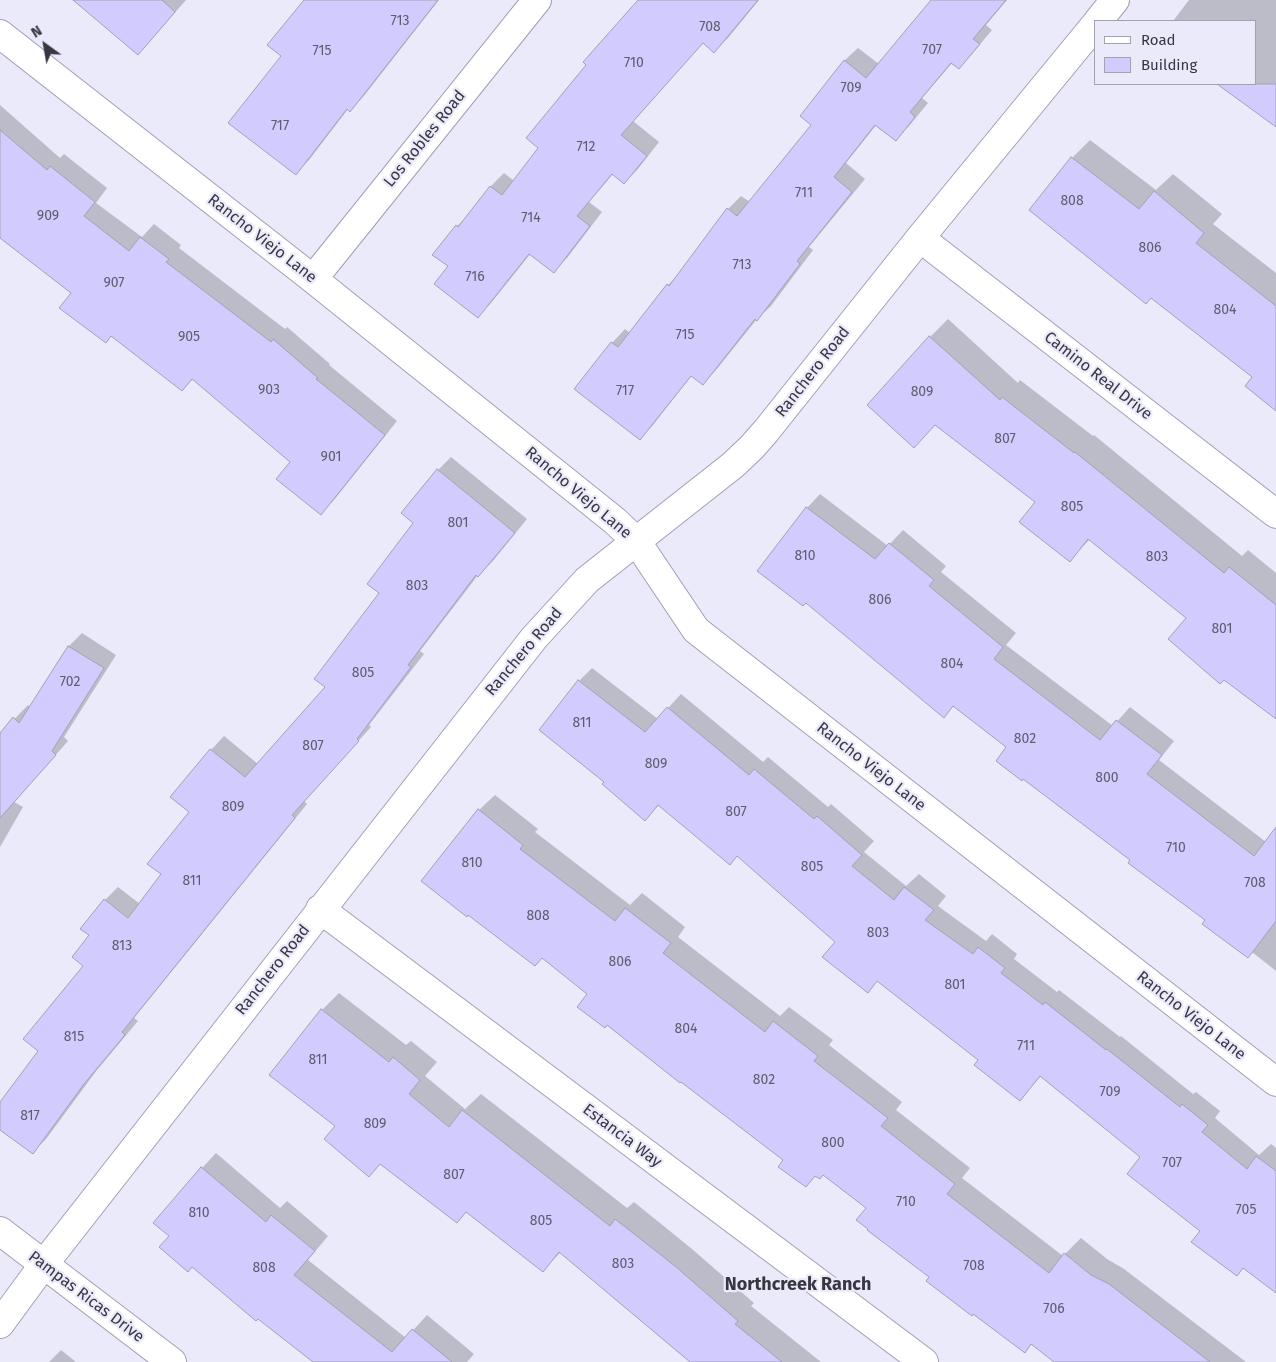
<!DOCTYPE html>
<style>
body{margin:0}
#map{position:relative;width:1276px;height:1362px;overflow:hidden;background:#ebeafb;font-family:"Fira Sans",sans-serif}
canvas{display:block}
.legend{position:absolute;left:1094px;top:20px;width:162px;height:65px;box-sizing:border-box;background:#ebeafb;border:1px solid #a3a2b1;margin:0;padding:6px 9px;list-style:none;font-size:15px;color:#373641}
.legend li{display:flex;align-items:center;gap:10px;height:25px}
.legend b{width:25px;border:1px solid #a3a2b1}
.north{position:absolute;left:20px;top:20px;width:50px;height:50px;-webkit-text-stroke:4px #ebeafb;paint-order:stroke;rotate:328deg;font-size:14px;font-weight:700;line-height:20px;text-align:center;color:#373641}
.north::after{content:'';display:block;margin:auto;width:18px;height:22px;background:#373641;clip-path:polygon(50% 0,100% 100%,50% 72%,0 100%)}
</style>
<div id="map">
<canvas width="1276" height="1362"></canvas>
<ul class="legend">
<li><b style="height:6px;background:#fff"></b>Road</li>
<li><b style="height:14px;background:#d2ccfe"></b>Building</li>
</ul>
<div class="north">N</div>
</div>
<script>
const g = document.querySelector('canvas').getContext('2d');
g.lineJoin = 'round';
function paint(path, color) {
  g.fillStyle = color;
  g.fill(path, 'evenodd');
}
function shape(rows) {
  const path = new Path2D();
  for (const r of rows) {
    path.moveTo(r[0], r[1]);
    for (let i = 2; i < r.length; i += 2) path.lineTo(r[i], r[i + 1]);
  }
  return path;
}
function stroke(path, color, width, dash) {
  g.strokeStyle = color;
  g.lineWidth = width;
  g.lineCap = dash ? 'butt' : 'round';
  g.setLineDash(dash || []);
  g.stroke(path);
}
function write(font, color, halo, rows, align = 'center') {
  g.font = font + ' "Fira Sans",sans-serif';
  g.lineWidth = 4.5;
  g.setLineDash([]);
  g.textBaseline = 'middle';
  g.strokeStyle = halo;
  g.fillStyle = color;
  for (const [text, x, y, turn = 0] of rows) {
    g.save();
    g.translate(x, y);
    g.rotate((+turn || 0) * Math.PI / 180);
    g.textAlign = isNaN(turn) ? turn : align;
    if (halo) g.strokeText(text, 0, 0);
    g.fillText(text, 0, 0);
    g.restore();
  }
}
paint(shape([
 [75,0,186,0,151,40,138,53],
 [305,0,439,0,363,97,350,110,348,109,309,160,295,173,283,56],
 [639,0,759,0,728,38,714,51,704,42,633,121,659,142,637,170,624,183,613,174,589,202,602,212,567,258,554,271,531,253,491,303,478,316,449,266,457,226,471,213,491,186,504,173,514,181,539,148],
 [933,0,1007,0,986,25,992,30,972,54,959,68,953,62,922,98,928,103,909,126,896,139,877,124,846,163,865,179,809,247,813,250,771,306,757,319,716,370,703,384,692,375,653,425,640,439,576,389,612,343,625,329,630,333,668,285,682,271,728,209,741,196,750,202,813,125,844,61,858,48,879,64],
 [1189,0,1276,0,1276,126,1237,84,1255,84,1255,21,1173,21],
 [0,105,60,158,64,154,107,188,96,203,142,237,154,224,181,245,179,248,285,329,287,327,330,364,329,365,397,421,334,500,320,513,292,462,194,378,182,389,112,335,106,341,72,292,0,236],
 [1090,140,1156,190,1173,174,1222,214,1213,224,1276,273,1276,406,1254,377,1152,297,1031,210,1072,158],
 [948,319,1018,383,1020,380,1093,436,1094,435,1242,556,1248,550,1276,573,1276,717,1187,618,1090,539,1070,560,1037,502,930,337],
 [451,457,527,519,492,562,478,575,420,651,424,654,369,725,371,727,304,801,307,804,134,1018,138,1021,97,1070,46,1139,33,1152,0,1128,0,1105,40,1051,85,966,91,935,105,900,118,887,140,904,163,874,190,812,211,750,224,736,258,764,327,687,381,592,438,470],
 [820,494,888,546,903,530,946,566,941,572,1016,633,1006,645,1113,726,1130,707,1174,741,1159,760,1266,842,1276,831,1276,971,1252,952,1207,920,1008,747,954,705,944,716,807,508],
 [82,633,116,655,64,737,68,741,14,802,23,807,0,847,0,734,28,705,30,707,69,646],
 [592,668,658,719,681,694,763,762,768,757,828,807,831,804,874,841,864,852,906,886,919,874,946,896,938,906,986,941,992,934,1017,954,1014,959,1057,992,1059,990,1120,1037,1121,1036,1193,1094,1196,1092,1220,1111,1215,1118,1259,1155,1271,1144,1276,1148,1276,1292,1244,1267,1237,1275,1142,1157,1041,1076,1020,1099,980,1059,878,980,868,991,836,942,737,855,659,805,645,819,606,782,579,681],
 [495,795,538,829,535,832,630,905,642,893,685,927,678,937,780,1016,789,1007,833,1040,829,1045,902,1102,896,1110,970,1168,962,1178,1063,1256,1081,1238,1107,1259,1124,1269,1246,1362,1056,1362,1032,1344,1024,1352,931,1277,867,1208,824,1174,816,1175,806,1186,785,1160,589,994,479,810],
 [339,993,406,1045,411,1041,437,1062,425,1076,465,1109,481,1094,627,1208,634,1202,692,1249,754,1303,751,1306,821,1362,692,1362,561,1252,543,1270,467,1211,457,1222,381,1163,369,1175,337,1126,322,1010],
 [216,1153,280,1208,287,1201,328,1236,308,1260,406,1338,427,1315,474,1354,467,1362,315,1362,170,1236,202,1168],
 [61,1350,76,1362,49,1362]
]), '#0003');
const building = shape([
 [73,0,162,0,175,12,138,55,73,0],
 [304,0,438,0,350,112,347,109,296,175,228,123,281,56,267,45,304,0],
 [638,0,758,0,714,53,703,43,621,135,647,156,624,184,612,174,577,216,590,226,554,273,529,254,478,318,434,284,448,266,432,255,456,225,458,227,490,186,502,195,538,148,526,138,586,65,583,62,638,0],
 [931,0,1006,0,973,39,980,44,959,69,951,63,910,112,915,117,896,141,875,125,834,177,852,192,797,261,800,264,757,321,755,319,703,385,691,376,640,440,574,389,611,342,618,347,667,284,669,286,727,208,737,216,811,125,800,116,844,60,866,78,931,0],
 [1217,84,1276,84,1276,127,1217,84],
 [0,130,47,170,50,166,95,202,84,216,129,251,140,237,169,259,166,262,271,342,273,339,318,378,316,379,385,435,321,515,276,479,290,462,192,379,182,391,111,336,106,343,59,308,71,293,0,238,0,130],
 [1071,157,1139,209,1154,191,1204,233,1196,243,1276,306,1276,411,1245,386,1252,377,1151,298,1146,304,1029,210,1071,157],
 [929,336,1000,400,1002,397,1074,453,1075,452,1224,573,1229,567,1276,605,1276,719,1224,680,1220,684,1168,639,1186,618,1088,539,1070,562,1019,522,1035,502,935,425,914,448,867,405,929,336],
 [437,469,515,533,478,577,476,575,408,665,411,667,357,739,359,741,292,815,295,818,122,1032,125,1035,84,1084,33,1154,0,1130,0,1102,38,1051,23,1039,83,966,72,957,89,935,80,929,104,899,128,918,161,874,147,864,189,812,170,797,210,749,245,777,325,687,314,679,379,593,367,584,413,523,401,513,437,469],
 [806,507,875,559,889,543,934,580,929,586,1003,647,994,659,1100,740,1116,720,1162,755,1147,774,1254,856,1276,827,1276,921,1248,958,1202,924,1205,920,1128,863,1130,860,1023,779,1022,781,996,761,1006,747,953,706,944,718,806,603,803,606,757,571,806,507],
 [68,646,104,668,52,751,56,755,0,818,0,733,13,717,19,723,68,646],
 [578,680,645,732,667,707,749,775,754,769,814,819,817,816,862,855,852,866,894,900,904,887,934,910,925,920,973,954,978,947,1005,968,1001,973,1043,1005,1045,1002,1106,1050,1107,1049,1180,1107,1182,1104,1208,1125,1202,1132,1247,1169,1256,1156,1276,1171,1276,1293,1243,1268,1237,1276,1191,1242,1200,1231,1127,1174,1140,1157,1040,1076,1020,1101,974,1065,978,1060,877,981,868,993,822,957,835,942,737,856,730,865,658,805,645,821,602,784,604,782,539,730,578,680],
 [478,809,523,845,520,849,615,921,625,908,671,943,663,953,765,1032,773,1021,818,1056,814,1061,888,1118,881,1126,955,1184,947,1194,1049,1273,1064,1253,1091,1275,1109,1284,1210,1362,1054,1362,1031,1344,1025,1353,973,1314,972,1316,926,1281,929,1277,867,1230,868,1229,856,1220,866,1208,823,1175,820,1179,815,1176,806,1187,778,1167,783,1160,681,1082,680,1083,607,1025,605,1028,577,1007,587,994,542,958,535,966,468,915,467,917,421,881,478,809],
 [321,1009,389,1062,393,1057,420,1080,409,1094,449,1127,462,1110,610,1226,615,1219,675,1266,738,1321,735,1324,782,1362,690,1362,559,1252,543,1272,466,1212,457,1223,380,1164,369,1177,324,1139,335,1126,269,1075,321,1009],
 [201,1167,266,1222,271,1215,315,1251,294,1275,392,1352,412,1329,452,1362,313,1362,258,1319,256,1321,192,1267,188,1272,159,1247,169,1236,153,1223,201,1167]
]);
paint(building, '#d2ccfe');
stroke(building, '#a29fb9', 1);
const minor = shape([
 [1098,21,1115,0],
 [0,34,313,279,615,521,637,542,696,630,1276,1082],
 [920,238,1276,514],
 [313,279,537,0],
 [320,909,924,1362],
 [0,1231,172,1362],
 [0,1324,44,1264,534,638,587,580,733,465,752,447,766,431,920,238,1095,25]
]);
stroke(minor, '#a19db8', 30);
stroke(minor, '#fff', 28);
write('14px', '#5e5c70', null, [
 ["713",400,21],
 ["708",710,27],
 ["707",932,50],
 ["715",322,51],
 ["710",634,63],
 ["709",851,88],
 ["717",280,126],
 ["712",586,147],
 ["711",804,193],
 ["808",1072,201],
 ["909",48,216],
 ["714",531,218],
 ["806",1150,248],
 ["713",742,265],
 ["716",475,277],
 ["907",114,283],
 ["804",1225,310],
 ["715",685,335],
 ["905",189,337],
 ["903",269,390],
 ["717",625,391],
 ["809",922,392],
 ["807",1005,439],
 ["901",331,457],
 ["805",1072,507],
 ["801",458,523],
 ["810",805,556],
 ["803",1157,557],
 ["803",417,586],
 ["806",880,600],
 ["801",1222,629],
 ["804",952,664],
 ["805",363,673],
 ["702",70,682],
 ["811",582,723],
 ["802",1025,739],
 ["807",313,746],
 ["809",656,764],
 ["800",1107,778],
 ["809",233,807],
 ["807",736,812],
 ["710",1176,848],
 ["810",472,863],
 ["805",812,867],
 ["811",192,881],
 ["708",1255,883],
 ["808",538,916],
 ["803",878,933],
 ["813",122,946],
 ["806",620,962],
 ["801",955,985],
 ["804",686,1029],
 ["815",74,1037],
 ["711",1026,1046],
 ["811",318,1060],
 ["802",764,1080],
 ["709",1110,1092],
 ["817",30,1116],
 ["809",375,1124],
 ["800",833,1143],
 ["707",1172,1163],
 ["807",454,1175],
 ["710",906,1202],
 ["705",1246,1210],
 ["810",199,1213],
 ["805",541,1221],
 ["803",623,1264],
 ["708",974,1266],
 ["808",264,1268],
 ["706",1054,1309]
]);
write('16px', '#373641', '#ebeafb', [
 ["Los Robles Road",425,139,-51],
 ["Rancho Viejo Lane",262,239,38],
 ["Ranchero Road",813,372,-52],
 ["Camino Real Drive",1098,376,38],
 ["Rancho Viejo Lane",578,493,40],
 ["Ranchero Road",524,652,-50],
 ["Rancho Viejo Lane",871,767,38],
 ["Ranchero Road",273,970,-52],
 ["Rancho Viejo Lane",1191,1016,38],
 ["Estancia Way",622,1136,37],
 ["Pampas Ricas Drive",86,1297,37]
]);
write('bold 18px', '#373641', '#ebeafb', [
 ["Northcreek Ranch",798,1285]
]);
</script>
